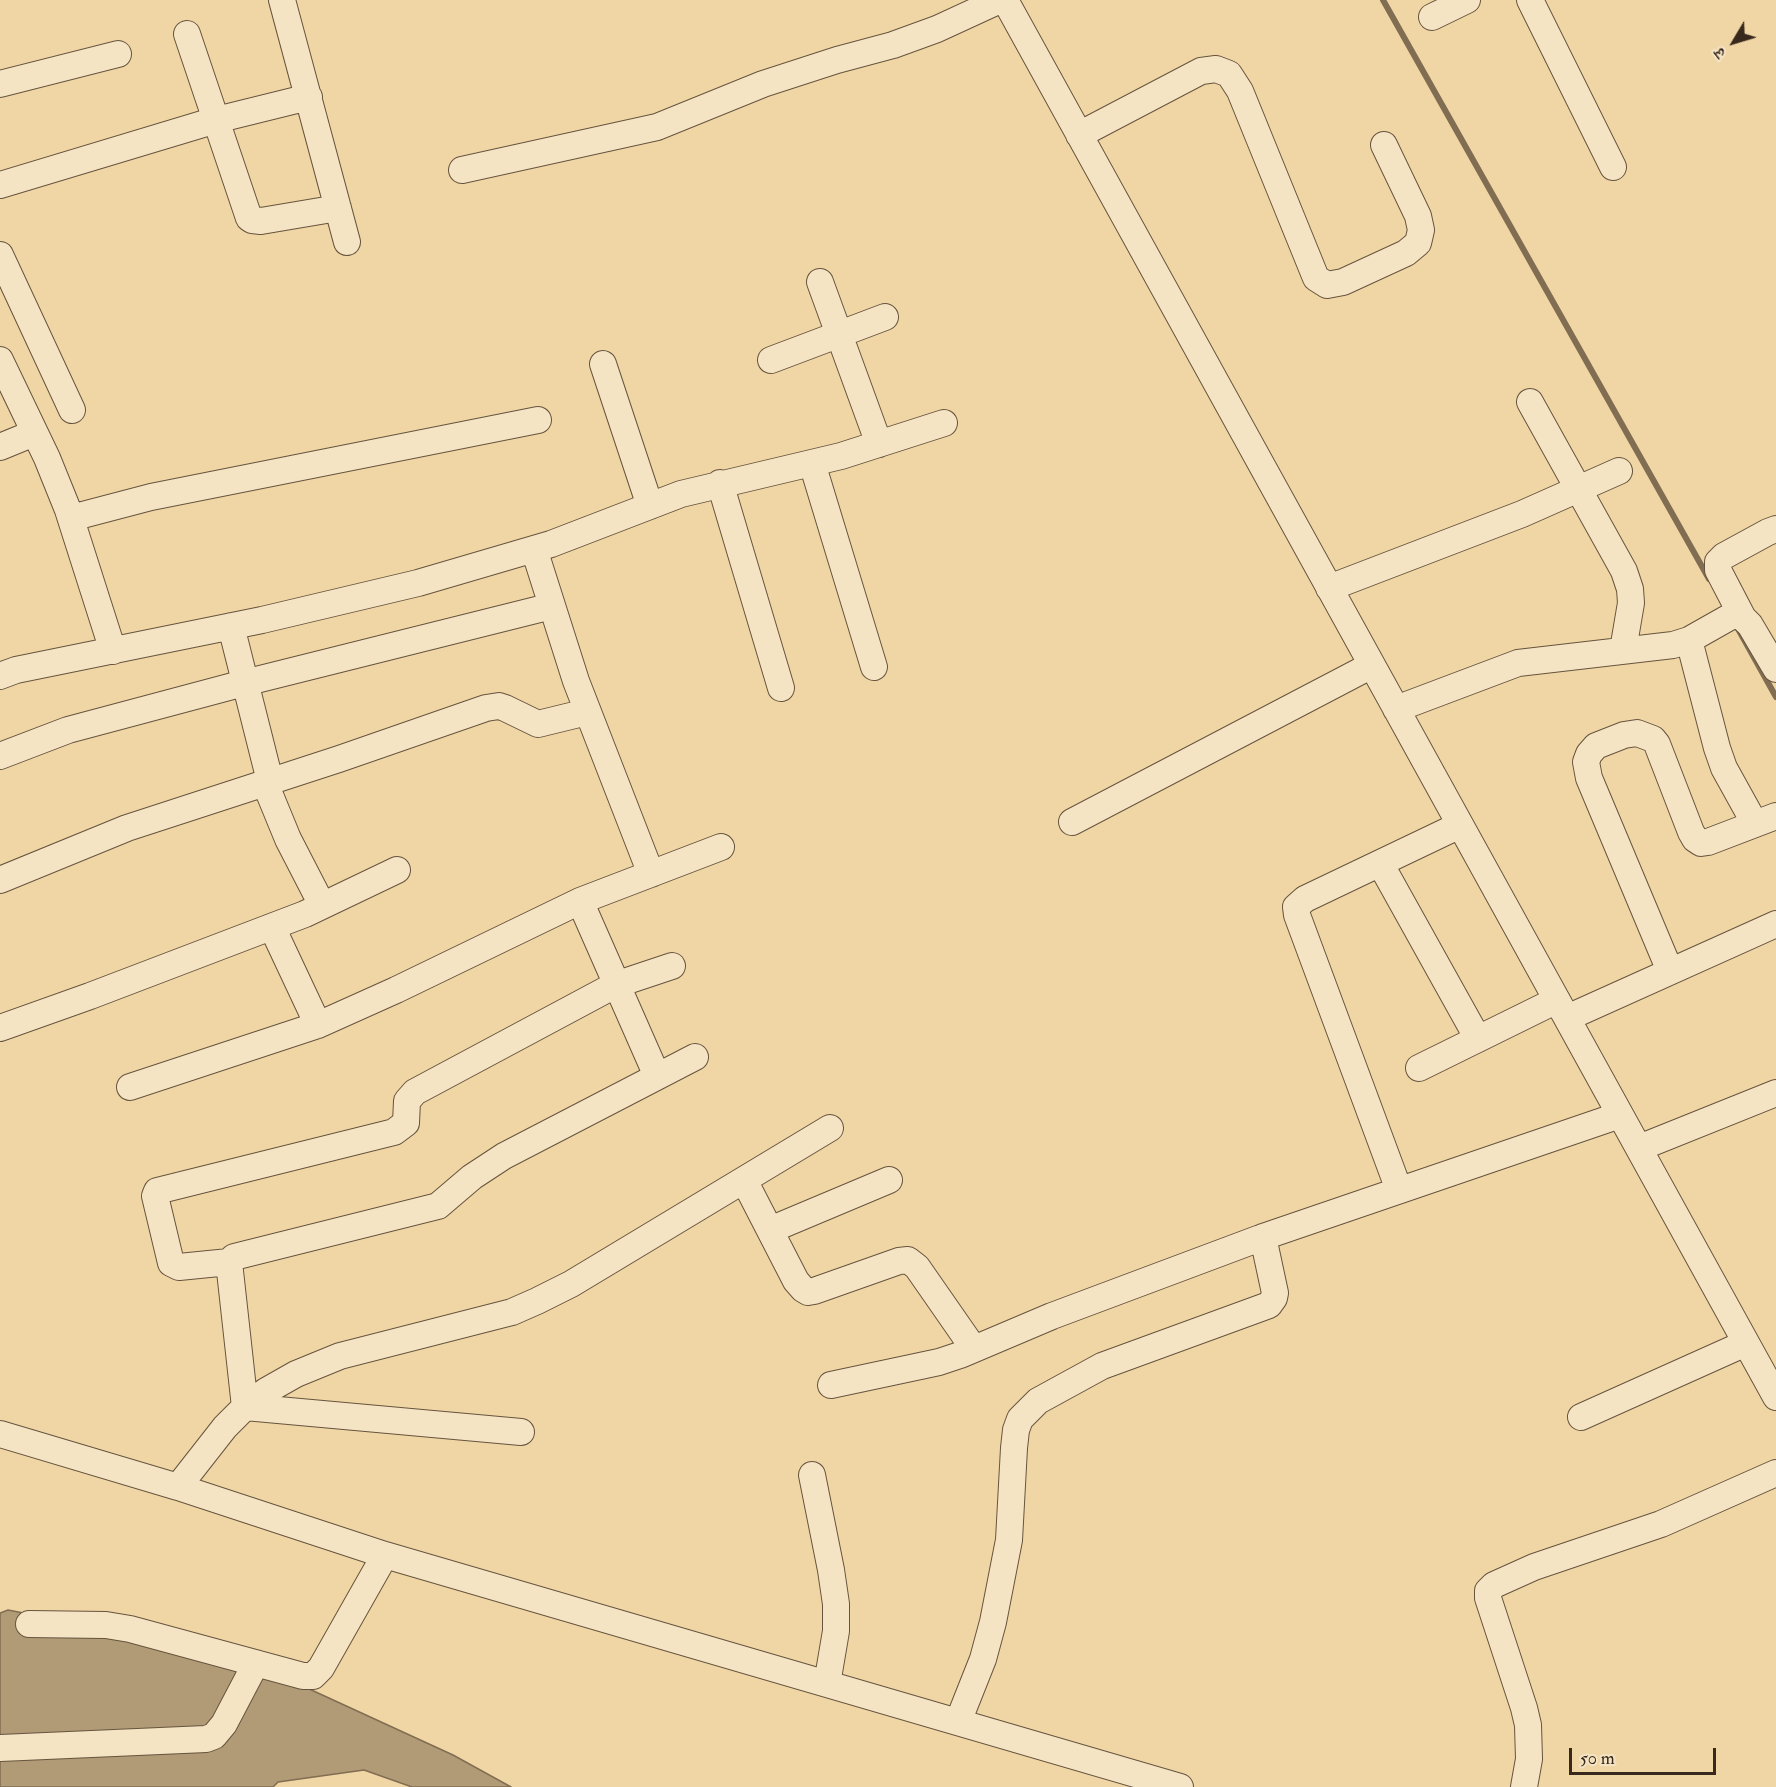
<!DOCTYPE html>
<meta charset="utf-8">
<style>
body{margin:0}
#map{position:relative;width:1776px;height:1787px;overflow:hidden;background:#f0d5a5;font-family:"IM FELL Double Pica","Noto Serif Devanagari",serif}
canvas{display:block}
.north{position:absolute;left:1704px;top:12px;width:60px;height:60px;-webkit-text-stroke:4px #f5e4c4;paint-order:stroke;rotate:232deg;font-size:16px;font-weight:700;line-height:24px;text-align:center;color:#38291c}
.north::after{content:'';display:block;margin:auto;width:21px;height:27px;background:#38291c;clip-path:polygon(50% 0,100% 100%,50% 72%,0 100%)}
.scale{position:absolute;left:1569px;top:1748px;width:147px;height:27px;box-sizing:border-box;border:3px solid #38291c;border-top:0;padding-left:8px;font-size:18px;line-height:21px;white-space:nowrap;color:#38291c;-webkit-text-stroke:4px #f5e4c4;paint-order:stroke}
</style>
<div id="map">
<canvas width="1776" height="1787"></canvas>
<div class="north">उ</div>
<div class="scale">50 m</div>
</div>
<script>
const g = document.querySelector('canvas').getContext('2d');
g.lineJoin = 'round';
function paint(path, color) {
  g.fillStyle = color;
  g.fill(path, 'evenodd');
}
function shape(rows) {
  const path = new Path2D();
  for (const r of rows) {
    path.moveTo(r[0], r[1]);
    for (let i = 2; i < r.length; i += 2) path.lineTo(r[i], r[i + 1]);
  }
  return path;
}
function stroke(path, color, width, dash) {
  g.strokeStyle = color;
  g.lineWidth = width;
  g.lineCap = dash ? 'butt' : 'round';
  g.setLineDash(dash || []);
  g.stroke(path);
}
const water = shape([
 [8,1610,233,1654,453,1755,511,1787,412,1787,364,1770,278,1782,273,1787,0,1787,0,1613,8,1610]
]);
paint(water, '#b19b76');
stroke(water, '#816d52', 1.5);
stroke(shape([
 [1383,0,1709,579],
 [1737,627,1776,697]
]), '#816d52', 6);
const minor = shape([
 [282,0,347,242],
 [1005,0,1776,1397],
 [1530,0,1613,167],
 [1432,17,1467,0],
 [187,34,249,218,252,220,261,221,338,208],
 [0,84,118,54],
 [1079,135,1201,71,1216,69,1229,74,1240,91,1316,278,1327,285,1343,282,1406,253,1418,243,1421,230,1418,216,1384,145],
 [462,170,657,127,763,84,837,60,893,45,937,29,1000,0],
 [0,185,216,120,309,97],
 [0,255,72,410],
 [820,282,879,444],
 [0,360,47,458,68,510,113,651],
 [771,360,885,317],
 [603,364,650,506],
 [1530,402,1624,571,1630,589,1631,603,1623,650],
 [0,447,34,433],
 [812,463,874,667],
 [720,483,781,688],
 [71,518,151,497,538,420],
 [534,549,576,681,651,874],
 [1329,588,1522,514,1619,471],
 [1743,618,1718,570,1718,562,1724,556,1768,532,1776,529],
 [231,626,270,781],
 [1689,640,1717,748,1724,768,1755,824],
 [0,676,16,670,262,620,418,583,551,544,681,494,841,456,944,423],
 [1396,709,1518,663,1673,645,1689,640,1735,614,1743,618,1750,625,1776,669],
 [0,756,68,730,244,683,552,606],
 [265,783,288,839,322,905],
 [1072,822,1372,665],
 [1380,863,1478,1039],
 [0,880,127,828,339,759,486,708,499,706,505,708,538,724,587,712],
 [580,901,657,1076],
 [272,927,318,1025],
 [1670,971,1589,778,1586,762,1589,754,1596,746,1624,735,1637,733,1653,739,1657,744,1691,832,1695,839,1701,843,1708,842,1776,816],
 [1567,1018,1776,924],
 [0,1028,90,996,305,914,397,870],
 [1419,1068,1557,1000],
 [130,1087,318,1025,396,990,580,901,721,847],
 [1639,1148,1776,1093],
 [744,1180,796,1281,803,1289,808,1292,814,1291,899,1261,908,1260,917,1267,974,1349],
 [1399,1190,1297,915,1296,907,1305,899,1460,825],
 [770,1230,889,1180],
 [229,1262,179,1267,171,1263,155,1196,157,1191,394,1132,406,1123,407,1101,415,1092,615,985,672,966],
 [831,1385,939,1362,960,1355,1052,1316,1263,1237,1620,1115],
 [1581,1417,1746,1343],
 [521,1432,245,1407,229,1262,234,1257,438,1206,472,1177,504,1156,695,1057],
 [0,1434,178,1487,385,1555,1180,1787],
 [812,1475,831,1570,836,1604,836,1631,827,1684],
 [178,1487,225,1427,245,1407,266,1391,296,1374,340,1356,512,1312,537,1301,571,1284,830,1128],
 [29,1624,106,1625,130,1629,303,1676,313,1676,321,1668,385,1555],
 [958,1722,983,1659,993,1622,1009,1540,1014,1448,1016,1430,1020,1419,1038,1401,1102,1366,1269,1305,1274,1298,1275,1293,1263,1237],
 [0,1748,206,1739,214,1736,224,1724,256,1663],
 [1524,1787,1529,1759,1528,1725,1524,1708,1488,1598,1488,1591,1494,1585,1534,1567,1661,1524,1776,1473]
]);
stroke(minor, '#66543e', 28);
stroke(minor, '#f5e4c4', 26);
</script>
